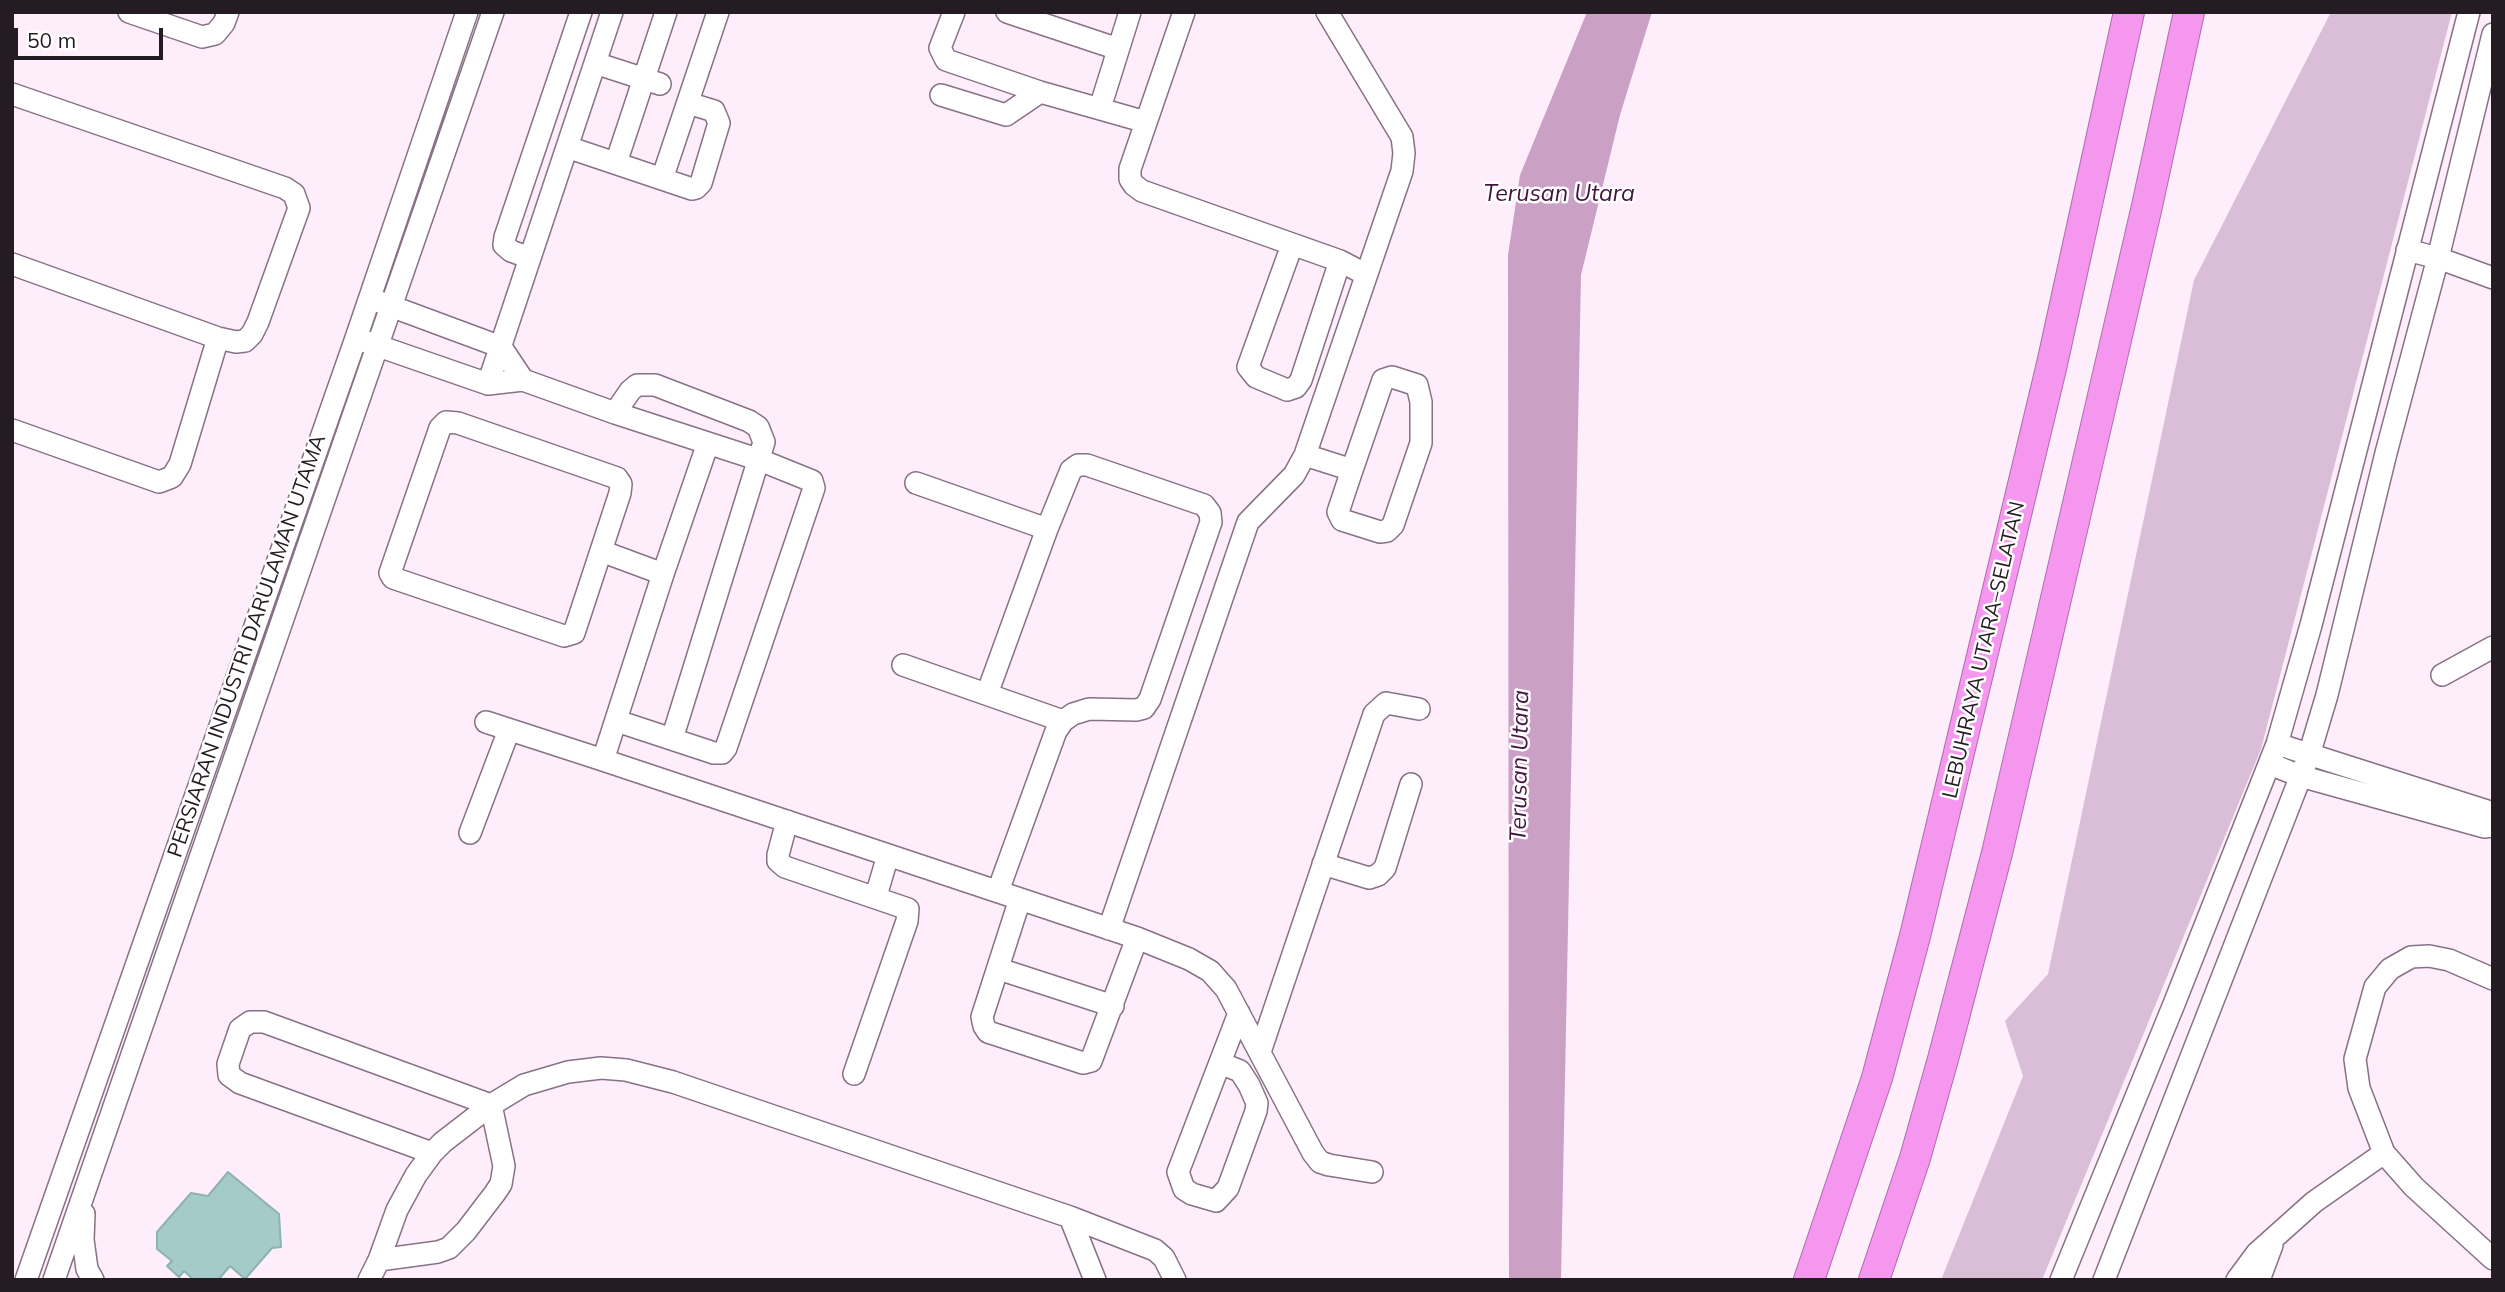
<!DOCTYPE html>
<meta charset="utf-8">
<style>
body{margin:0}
#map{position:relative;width:2505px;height:1292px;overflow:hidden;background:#feeefc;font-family:Mulish,sans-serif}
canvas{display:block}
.frame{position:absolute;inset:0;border:14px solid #241b23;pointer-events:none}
.scale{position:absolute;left:14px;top:28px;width:149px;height:32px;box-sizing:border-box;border:4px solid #241b23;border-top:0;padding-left:9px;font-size:21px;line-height:24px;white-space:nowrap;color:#241b23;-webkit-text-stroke:5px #fff;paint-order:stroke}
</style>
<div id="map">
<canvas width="2505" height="1292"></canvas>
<div class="frame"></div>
<div class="scale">50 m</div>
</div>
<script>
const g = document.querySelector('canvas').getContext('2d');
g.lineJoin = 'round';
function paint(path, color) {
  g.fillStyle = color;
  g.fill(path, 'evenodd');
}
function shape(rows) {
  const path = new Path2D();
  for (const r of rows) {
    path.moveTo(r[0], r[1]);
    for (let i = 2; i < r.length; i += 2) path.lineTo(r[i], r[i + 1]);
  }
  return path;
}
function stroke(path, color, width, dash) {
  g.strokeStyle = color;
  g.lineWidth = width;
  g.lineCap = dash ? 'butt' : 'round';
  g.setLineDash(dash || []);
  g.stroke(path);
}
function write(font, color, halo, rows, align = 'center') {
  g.font = font + ' Mulish,sans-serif';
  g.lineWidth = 5;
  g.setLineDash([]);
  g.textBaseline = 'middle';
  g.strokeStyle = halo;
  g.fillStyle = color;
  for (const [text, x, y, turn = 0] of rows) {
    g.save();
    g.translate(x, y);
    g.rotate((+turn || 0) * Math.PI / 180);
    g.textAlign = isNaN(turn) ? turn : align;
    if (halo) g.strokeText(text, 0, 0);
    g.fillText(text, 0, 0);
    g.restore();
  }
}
paint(shape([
 [2331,12,2452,12,2261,749,2042,1280,1941,1280,2023,1076,2005,1021,2048,974,2194,280]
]), '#dabdd6');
paint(shape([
 [1587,12,1652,12,1620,115,1581,275,1561,1280,1509,1280,1508,255,1520,175]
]), '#caa1c5');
const building = shape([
 [228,1172,279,1214,281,1247,272,1248,245,1279,230,1266,218,1280,194,1280,184,1271,179,1277,167,1266,172,1261,157,1249,157,1232,191,1193,208,1196,228,1172]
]);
paint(building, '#a5cbc8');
stroke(building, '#8db2af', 2);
const minor = shape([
 [129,12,202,37,215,34,224,23,228,12],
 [954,12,940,48,946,60,1040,92,1146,122],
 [1007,12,1118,49],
 [1184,12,1130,169,1130,179,1134,185,1142,191,1340,261,1365,274],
 [595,63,660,84],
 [12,94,285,188,294,194,299,208,258,322,252,334,245,341,236,342,218,338,12,264],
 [941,95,1006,115,1040,92],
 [1100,108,1130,12],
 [567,147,692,189,696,188,701,183,719,123,714,111,688,103],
 [616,163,666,12],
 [662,179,718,12],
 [1292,245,1248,367,1256,377,1280,387,1287,390,1296,387,1301,380,1340,261],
 [2407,250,2438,258,2493,278],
 [530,258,511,251,504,245,505,237,581,12],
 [377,301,501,347,523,380],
 [364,341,488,384,523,380,615,413,760,460,812,481,814,488,726,748,722,753,714,753,617,721],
 [488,384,612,12],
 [615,413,630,391,637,385,655,385,749,421,758,427,764,442,672,739],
 [446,422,458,423,617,478,621,484,620,493,574,633,564,636,393,578,390,573,440,428,446,422],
 [12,430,159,482,172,477,180,464,218,338],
 [708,443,663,574,603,760,1137,938,1189,959,1210,971,1226,989,1313,1153,1320,1162,1329,1165,1372,1172],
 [1305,455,1352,470,1383,380,1392,377,1417,385,1421,402,1421,443,1393,525,1387,531,1380,532,1342,520,1338,512,1352,470],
 [916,483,1047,529],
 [601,551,663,574],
 [903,665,1063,721],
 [2442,675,2493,647],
 [987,694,1047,529,1071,470,1078,465,1087,465,1204,505,1210,513,1211,522,1150,699,1144,708,1136,710,1089,709,1073,714,1063,721,1056,731,998,891],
 [486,722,603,760],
 [2277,744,2487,811,2493,815],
 [2270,764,2300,776,2484,827,2493,826],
 [787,821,778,855,778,861,785,867,908,909,907,921,854,1074],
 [470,833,509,730],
 [1323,864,1369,878,1378,875,1385,868,1411,784],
 [876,896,888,855],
 [1020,899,982,1017,984,1026,988,1032,1083,1063,1091,1061,1137,938],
 [1109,929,1248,522,1294,475,1305,455,1402,171,1404,153,1402,137,1327,12],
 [999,969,1113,1006],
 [2493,979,2449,960,2429,956,2411,957,2390,969,2375,987,2355,1059,2359,1088,2384,1153,2414,1187,2493,1259],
 [1260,1052,1374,714,1386,703,1419,709],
 [1220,1063,1240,1071,1249,1085,1257,1103,1256,1111,1228,1188,1216,1201,1192,1194,1184,1189,1178,1172,1239,1013],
 [84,1214,83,1240,87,1269,93,1280],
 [1070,1217,1095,1280],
 [379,1260,438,1252,449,1248,466,1231,495,1193,501,1184,504,1166,491,1105,264,1022,250,1022,240,1029,228,1064,229,1075,240,1083,432,1153],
 [26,1280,356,338,467,12],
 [54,1280,493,12],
 [369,1280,379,1260,397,1210,416,1175,432,1153,443,1142,491,1105,524,1085,568,1072,601,1068,626,1070,673,1082,1070,1217,1155,1250,1164,1258,1175,1280],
 [2061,1280,2174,1004,2277,744,2311,625,2469,12],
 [2104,1280,2309,755,2327,695,2386,453,2438,258,2493,34],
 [2237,1280,2257,1253,2314,1202,2384,1153],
 [2259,1280,2272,1245]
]);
const highway = shape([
 [1809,1280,1877,1078,1915,936,2052,364,2129,12],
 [1874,1280,1915,1158,1943,1059,1997,853,2147,206,2189,12]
]);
stroke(minor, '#877185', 24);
stroke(highway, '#ac6ca8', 32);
stroke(minor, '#fff', 21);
stroke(highway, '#f697ef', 30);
write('21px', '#241b23', '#fff', [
 ["PERSIARAN INDUSTRI DARULAMAN UTAMA",247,646,-71],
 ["LEBUHRAYA UTARA–SELATAN",1984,650,-77]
]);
write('italic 23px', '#431240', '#fff', [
 ["Terusan Utara",1559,194],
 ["Terusan Utara",1520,766,-89]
]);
</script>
